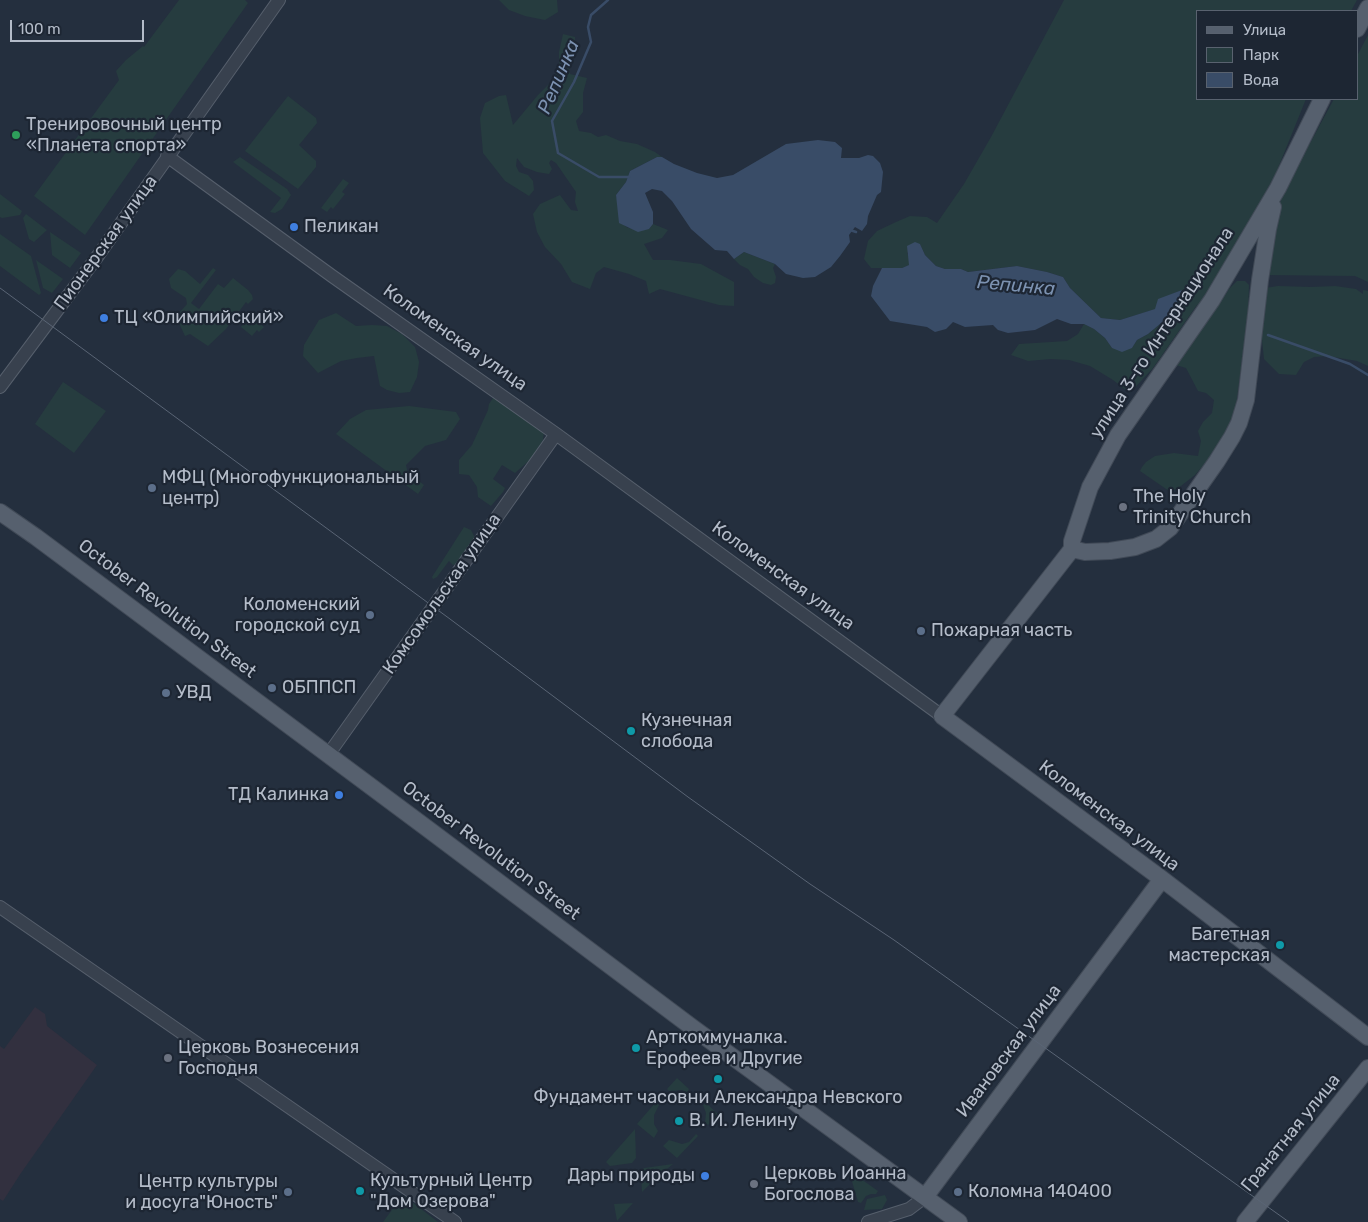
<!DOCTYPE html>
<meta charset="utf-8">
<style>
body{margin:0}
#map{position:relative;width:1368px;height:1222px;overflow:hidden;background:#242f3e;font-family:Rubik,sans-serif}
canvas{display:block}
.legend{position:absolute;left:1196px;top:10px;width:162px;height:90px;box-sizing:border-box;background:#1d2633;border:1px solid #59626f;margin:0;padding:6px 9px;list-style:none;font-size:15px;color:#b4bcc9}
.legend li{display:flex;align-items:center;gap:10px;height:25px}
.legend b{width:25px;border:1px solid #59626f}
.scale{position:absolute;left:10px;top:20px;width:134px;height:22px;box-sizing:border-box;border:2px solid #b4bcc9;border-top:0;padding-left:6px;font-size:15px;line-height:18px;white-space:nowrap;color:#b4bcc9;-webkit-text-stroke:4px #1d2633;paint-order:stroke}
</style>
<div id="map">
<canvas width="1368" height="1222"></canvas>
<ul class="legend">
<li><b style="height:6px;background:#56606e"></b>Улица</li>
<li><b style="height:14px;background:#263c3f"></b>Парк</li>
<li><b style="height:14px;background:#394c67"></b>Вода</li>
</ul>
<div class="scale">100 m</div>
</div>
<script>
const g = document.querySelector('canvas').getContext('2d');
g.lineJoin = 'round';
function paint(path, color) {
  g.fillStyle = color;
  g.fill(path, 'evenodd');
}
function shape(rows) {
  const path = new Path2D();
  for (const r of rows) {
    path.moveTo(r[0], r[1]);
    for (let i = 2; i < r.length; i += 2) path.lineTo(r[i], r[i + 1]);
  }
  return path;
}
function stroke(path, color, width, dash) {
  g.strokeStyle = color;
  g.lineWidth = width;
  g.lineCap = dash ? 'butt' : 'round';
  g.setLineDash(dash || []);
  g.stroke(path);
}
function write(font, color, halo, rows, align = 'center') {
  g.font = font + ' Rubik,sans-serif';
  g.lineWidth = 4.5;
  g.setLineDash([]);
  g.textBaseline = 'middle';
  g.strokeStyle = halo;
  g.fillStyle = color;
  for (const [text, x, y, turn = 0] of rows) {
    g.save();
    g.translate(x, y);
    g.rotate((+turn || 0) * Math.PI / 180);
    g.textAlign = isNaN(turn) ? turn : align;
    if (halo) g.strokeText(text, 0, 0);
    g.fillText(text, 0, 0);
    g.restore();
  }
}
paint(shape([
 [35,1007,45,1014,47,1026,97,1065,21,1173,3,1201,0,1199,0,1046,4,1049]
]), '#32303f');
paint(shape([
 [179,0,245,0,248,3,85,235,34,196,119,80,116,71,126,60,143,46,144,47],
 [499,0,557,0,558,12,545,20,525,16,509,10],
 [1064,0,1357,0,1351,11,1197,11,1197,99,1306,99,1276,173,1242,239,1206,301,1197,305,1153,368,1130,393,1113,380,1090,366,1069,360,1051,359,1028,361,1011,355,1019,344,1067,341,1078,334,1084,324,1094,329,1105,338,1112,348,1132,348,1137,340,1148,334,1166,319,1174,319,1175,308,1182,290,1173,294,1156,309,1120,320,1101,318,1070,288,1063,277,1047,272,1017,266,968,272,961,269,945,269,936,266,925,255,920,244,907,253,910,259,910,265,902,268,871,268,864,259,868,241,877,231,896,222,910,216,927,217,937,223,964,184,991,137],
 [563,34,575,37,575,45,569,66,570,74,587,78,583,93,583,112,576,121,579,131,591,133,598,137,606,135,620,141,637,144,655,152,662,157,657,157,630,171,626,182,616,195,624,225,628,228,649,229,653,224,668,230,662,238,644,244,653,260,670,260,701,264,734,282,734,306,719,305,660,289,649,294,646,281,629,274,604,267,596,273,590,289,572,282,561,264,545,247,537,232,533,214,540,204,560,195,571,210,578,211,575,202,576,192,556,163,551,160,549,163,552,169,549,174,537,172,524,167,517,158,516,166,519,172,528,175,533,181,534,190,529,196,505,181,483,153,480,118,485,103,499,96,506,95,513,125,538,95,552,81,559,65,559,52],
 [1368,35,1368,282,1355,276,1264,275,1281,199,1296,169,1334,99,1357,99,1357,56],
 [288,96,316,118,317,123,299,145,316,161,316,167,298,189,245,151],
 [240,157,287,189,291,195,282,209,275,213,270,212,281,198,233,162],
 [343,179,349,183,342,192,345,194,333,209,331,207,327,212,321,208],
 [0,194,22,211,20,215,2,218,0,217],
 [26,214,47,230,34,242,29,239,23,218],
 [50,232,81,253,70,268,52,255],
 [0,234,31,256,41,293,39,295,0,266],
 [744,252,775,264,773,268,776,277,775,283,771,285,763,283,754,277,748,269,740,265,734,259],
 [36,260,63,279,52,293,43,288],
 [213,268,216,270,191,303,199,309,218,284,224,288,233,278,248,290,252,295,253,299,248,304,246,302,226,329,208,346,190,334,185,336,178,321,180,312,187,304,186,298,171,288,169,279,178,269,185,271,200,284],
 [1237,281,1245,281,1249,285,1248,314,1235,414,1227,434,1206,462,1195,475,1177,489,1169,491,1140,471,1142,467,1146,462,1155,456,1174,453,1198,456,1201,441,1198,431,1203,422,1212,413,1214,400,1206,393,1198,391,1186,368,1172,364,1186,350,1229,289],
 [1278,286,1311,287,1335,286,1356,289,1363,294,1363,290,1368,291,1368,366,1357,361,1328,356,1314,357,1304,362,1296,375,1279,374,1264,359,1260,322,1265,288],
 [336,313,356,326,372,325,387,326,402,334,415,347,419,362,417,377,410,392,399,393,387,390,380,386,374,356,357,358,341,361,318,373,303,356,304,345,319,320],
 [252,320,255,320,264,327,259,332,257,330,252,336,241,327,244,322],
 [63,382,106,411,74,453,35,424],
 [493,398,501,399,544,432,543,440,531,459,515,473,502,465,493,479,505,488,503,492,491,506,478,497,477,487,469,475,459,474,459,460,472,445,488,410,489,404],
 [409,406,456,412,460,419,446,440,425,446,406,465,408,474,414,477,424,485,418,494,336,434,350,419,366,410],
 [464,527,471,530,475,538,472,546,457,564,453,565,449,561,437,577,433,579,432,577],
 [677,1078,689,1089,687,1093,682,1090,669,1091,667,1089],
 [656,1102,659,1105,654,1115,654,1124,658,1131,654,1138,637,1124],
 [706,1103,719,1115,708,1125,705,1123,706,1113,703,1105],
 [635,1129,636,1158,632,1163,610,1166,606,1162],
 [696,1134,698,1136,677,1158,663,1146,669,1140,682,1144,689,1142],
 [673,1164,654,1180,642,1192,641,1173,644,1168],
 [854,1174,878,1191,876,1194,871,1194,866,1196,861,1203,858,1202,851,1178],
 [403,1195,438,1222,383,1222],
 [885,1195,887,1200,882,1209,864,1210,867,1199],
 [633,1203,617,1221,614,1204]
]), '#263c3f');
paint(shape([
 [818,140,835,142,842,148,841,158,859,158,868,155,873,156,880,163,883,172,881,192,877,195,868,216,867,224,862,231,855,227,849,235,850,242,840,256,831,267,815,277,803,278,786,274,775,264,744,252,734,259,727,251,715,250,691,229,672,201,662,191,652,189,645,193,653,212,653,224,649,229,638,232,619,223,616,195,626,182,630,171,657,157,662,157,674,164,697,173,717,178,733,175,786,144],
 [915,242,920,244,925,255,936,266,945,269,961,269,968,272,1017,266,1047,272,1063,277,1070,288,1101,318,1120,320,1155,309,1158,299,1182,290,1175,308,1174,319,1166,319,1148,334,1137,340,1132,348,1122,352,1112,348,1105,338,1094,329,1084,324,1071,324,1057,319,1035,330,1008,333,998,330,993,325,965,327,953,322,946,329,935,332,927,327,890,321,871,296,873,286,882,268,902,268,909,265,907,246]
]), '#394c67');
stroke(shape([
 [608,0,591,15,588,27,591,42,574,82,552,121,558,153,599,177,629,177],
 [850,230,856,232],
 [1268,335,1350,364,1368,375]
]), '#394c67', 2.5);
const minor = shape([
 [167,156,332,276,556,434,942,716],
 [0,387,97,257,279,0],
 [328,755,556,434],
 [0,907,455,1222],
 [868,1222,909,1209,925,1197]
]);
const major = shape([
 [1357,29,1368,8],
 [1322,99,1278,188,1212,300,1118,435,1090,487,1072,541,1072,549,942,716,1162,879,1368,1037],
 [0,512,36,537,428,829,693,1028,959,1222],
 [1072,549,1085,552,1110,551,1135,547,1156,539,1170,528,1217,461,1232,437,1239,423,1246,400,1260,280,1268,229,1273,207],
 [925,1197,1162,879],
 [1245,1222,1368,1068]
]);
stroke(minor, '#565f6c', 14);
stroke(major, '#414a57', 18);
stroke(minor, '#38414e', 12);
stroke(major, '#56606e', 16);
stroke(shape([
 [0,288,450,619,688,797,810,884,894,940,1289,1222]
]), '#5a6575', 1);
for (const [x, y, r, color] of [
 [16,135,5,"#2e9e5b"],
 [294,227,5,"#3f7fe0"],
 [104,318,5,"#3f7fe0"],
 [152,488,5,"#5c6f8a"],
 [1123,507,5,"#6b7280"],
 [370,615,5,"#5c6f8a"],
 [921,631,5,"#5c6f8a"],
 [272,688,5,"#5c6f8a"],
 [166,693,5,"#5c6f8a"],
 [631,731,5,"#0f9aa8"],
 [339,795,5,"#3f7fe0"],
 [1280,945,5,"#0f9aa8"],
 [636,1048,5,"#0f9aa8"],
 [168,1058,5,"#6b7280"],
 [718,1079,5,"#0f9aa8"],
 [679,1121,5,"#0f9aa8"],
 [705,1176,5,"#3f7fe0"],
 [754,1184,5,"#6b7280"],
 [360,1191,5,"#0f9aa8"],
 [288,1192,5,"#5c6f8a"],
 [958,1192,5,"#5c6f8a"]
]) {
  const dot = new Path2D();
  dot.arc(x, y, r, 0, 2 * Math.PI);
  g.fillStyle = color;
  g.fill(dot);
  stroke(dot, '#1d2633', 2);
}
write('18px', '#b4bcc9', '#1d2633', [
 ["Тренировочный центр",26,125],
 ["«Планета спорта»",26,146],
 ["Пеликан",304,227],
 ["ТЦ «Олимпийский»",114,318],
 ["МФЦ (Многофункциональный",162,478],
 ["центр)",162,499],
 ["The Holy",1133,497],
 ["Trinity Church",1133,518],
 ["Коломенский",360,605,"right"],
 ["городской суд",360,626,"right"],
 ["Пожарная часть",931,631],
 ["ОБППСП",282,688],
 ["УВД",176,693],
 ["Кузнечная",641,721],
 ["слобода",641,742],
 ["ТД Калинка",329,795,"right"],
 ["Багетная",1270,935,"right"],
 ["мастерская",1270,956,"right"],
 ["Арткоммуналка.",646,1038],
 ["Ерофеев и Другие",646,1059],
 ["Церковь Вознесения",178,1048],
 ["Господня",178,1069],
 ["Фундамент часовни Александра Невского",718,1098,"center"],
 ["В. И. Ленину",689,1121],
 ["Церковь Иоанна",764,1174],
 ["Богослова",764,1195],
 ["Дары природы",695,1176,"right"],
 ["Культурный Центр",370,1181],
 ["\"Дом Озерова\"",370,1202],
 ["Центр культуры",278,1182,"right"],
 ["и досуга\"Юность\"",278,1203,"right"],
 ["Коломна 140400",968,1192]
], 'left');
write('18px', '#b4bcc9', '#1d2633', [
 ["Пионерская улица",106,243,-54],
 ["улица 3-го Интернационала",1162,333,-57],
 ["Коломенская улица",455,338,35],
 ["Коломенская улица",783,576,36],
 ["Комсомольская улица",442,594,-55],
 ["October Revolution Street",167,609,37],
 ["Коломенская улица",1109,816,37],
 ["October Revolution Street",491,851,37],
 ["Ивановская улица",1009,1051,-53],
 ["Гранатная улица",1291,1133,-51]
]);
write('italic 19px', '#7c92b1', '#1d2633', [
 ["Репинка",559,77,-67],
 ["Репинка",1016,286,5]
]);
</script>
